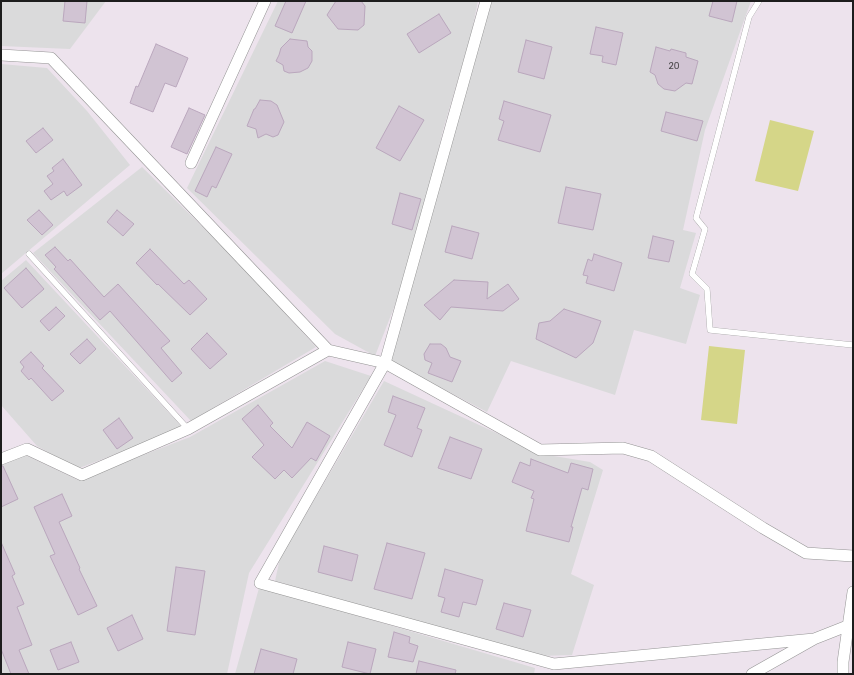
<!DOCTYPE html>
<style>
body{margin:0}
#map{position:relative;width:854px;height:675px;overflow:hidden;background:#ede3ed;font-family:Rubik,sans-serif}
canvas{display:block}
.frame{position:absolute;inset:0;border:2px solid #1d1d1d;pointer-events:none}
</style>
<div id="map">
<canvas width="854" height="675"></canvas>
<div class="frame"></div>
</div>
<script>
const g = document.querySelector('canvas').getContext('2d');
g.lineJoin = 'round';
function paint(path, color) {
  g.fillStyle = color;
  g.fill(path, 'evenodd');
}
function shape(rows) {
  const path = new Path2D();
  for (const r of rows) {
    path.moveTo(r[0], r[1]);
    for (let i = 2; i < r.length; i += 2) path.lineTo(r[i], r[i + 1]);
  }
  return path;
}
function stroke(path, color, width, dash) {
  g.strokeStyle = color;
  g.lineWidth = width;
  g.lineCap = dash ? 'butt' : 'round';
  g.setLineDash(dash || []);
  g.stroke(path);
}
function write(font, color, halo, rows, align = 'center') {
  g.font = font + ' Rubik,sans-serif';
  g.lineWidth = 3;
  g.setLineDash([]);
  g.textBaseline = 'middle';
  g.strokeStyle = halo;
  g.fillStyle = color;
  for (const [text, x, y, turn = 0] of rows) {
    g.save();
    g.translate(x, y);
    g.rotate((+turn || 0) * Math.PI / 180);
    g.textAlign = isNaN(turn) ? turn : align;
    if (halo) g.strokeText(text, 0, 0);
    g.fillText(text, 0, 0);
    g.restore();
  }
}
paint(shape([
 [1,1,106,1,70,49,1,46],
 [278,1,478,1,471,35,443,130,426,203,404,282,375,356,335,334,187,188],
 [491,1,751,1,705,130,683,230,696,233,680,288,700,295,686,344,634,330,615,395,511,361,487,412,390,361],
 [1,64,47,68,87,111,130,165,1,274],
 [142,167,233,257,316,347,191,421,33,253],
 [26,260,183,428,77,469,37,446,1,405,1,281],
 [325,361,371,376,249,573,227,674,1,674,1,461,23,454,78,480,190,437],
 [384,381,542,454,590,462,603,470,571,574,594,585,572,655,540,656,275,581,280,558],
 [259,588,335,609,535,668,534,674,235,674]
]), '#dadadb');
paint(shape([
 [770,120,814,131,798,191,755,181],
 [709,346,745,350,737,424,701,420]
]), '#d5d688');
const building = shape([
 [65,1,87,1,85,23,63,21,65,1],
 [286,1,306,1,292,33,275,26,286,1],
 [336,1,361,1,365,6,364,25,358,30,338,29,327,15,336,1],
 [713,1,737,1,732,22,709,16,713,1],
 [439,14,451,33,419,53,407,34,439,14],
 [596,27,623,33,616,65,602,62,603,56,590,54,596,27],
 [290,39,307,41,308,47,312,51,312,61,308,68,300,72,289,73,284,71,283,65,276,61,279,55,281,48,290,39],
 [526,40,552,47,544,79,518,72,526,40],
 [156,44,188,58,176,87,165,83,153,112,130,103,136,86,138,87,156,44],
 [656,47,670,51,671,49,686,53,686,57,698,61,692,84,686,83,675,91,664,89,658,84,655,75,650,72,656,47],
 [260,100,271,101,277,105,284,122,278,135,273,137,266,134,258,138,256,129,247,126,254,109,255,109,260,100],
 [504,101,551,115,540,152,498,140,504,121,499,119,504,101],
 [399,106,424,120,400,161,376,148,399,106],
 [189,108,205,115,187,154,171,147,189,108],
 [666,112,703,121,697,141,661,131,666,112],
 [43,128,53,140,36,153,26,141,43,128],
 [216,147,232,154,216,188,212,186,207,197,195,191,216,147],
 [63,159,82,185,67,196,64,191,51,200,44,191,53,184,47,176,54,171,52,168,63,159],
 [566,187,601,194,593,230,558,223,566,187],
 [400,193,421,199,412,230,392,224,400,193],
 [39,210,53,225,42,235,27,220,39,210],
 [117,210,134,224,123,236,107,222,117,210],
 [452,226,479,233,472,259,445,252,452,226],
 [653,236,674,241,669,262,648,258,653,236],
 [55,247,68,261,70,259,104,297,118,284,170,341,161,348,182,373,172,382,110,311,100,320,54,269,56,267,45,255,55,247],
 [150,249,184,284,189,280,207,299,190,315,158,284,157,285,136,263,150,249],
 [594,254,622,263,614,291,586,283,588,276,583,275,588,259,592,261,594,254],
 [26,268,44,289,22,308,4,288,26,268],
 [454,280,488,282,487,299,508,284,519,299,503,311,451,307,440,320,424,305,454,280],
 [56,307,65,316,49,331,40,321,56,307],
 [564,309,601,321,593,343,576,358,536,339,539,323,550,321,564,309],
 [207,333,227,354,210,369,191,349,207,333],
 [87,339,96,349,80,364,70,354,87,339],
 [430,344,441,344,446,348,450,357,461,361,452,382,428,373,432,363,425,360,424,354,430,344],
 [31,352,44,366,42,368,64,391,52,401,31,378,29,380,21,371,24,367,20,362,31,352],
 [393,396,425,408,417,428,422,430,412,457,384,445,396,415,388,412,393,396],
 [258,405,273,423,270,426,292,448,307,422,330,436,316,461,311,458,292,478,284,470,275,479,252,457,264,445,242,419,258,405],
 [119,418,133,438,117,449,103,430,119,418],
 [450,437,482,449,471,479,438,468,450,437],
 [531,459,568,473,571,463,593,469,588,490,582,488,571,527,573,527,569,542,526,531,534,499,531,498,534,491,512,482,520,462,530,466,531,459],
 [1,466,3,466,18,499,1,507,1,466],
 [62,494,72,516,59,522,80,568,79,569,97,606,78,615,50,556,55,554,34,507,62,494],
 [1,542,15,574,12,576,24,604,17,607,32,645,19,650,29,674,11,674,1,649,1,542],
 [387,543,425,553,412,599,374,589,387,543],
 [324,546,358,555,352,581,318,572,324,546],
 [176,567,205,571,195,635,167,631,176,567],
 [445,569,483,580,476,605,463,602,459,617,441,612,445,598,438,596,445,569],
 [504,603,531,610,523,637,496,629,504,603],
 [132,615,143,639,118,651,107,628,132,615],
 [394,632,410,637,409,643,418,646,413,662,388,657,394,632],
 [71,642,79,662,58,670,50,650,71,642],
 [348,642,376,649,370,674,342,667,348,642],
 [261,649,297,659,293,674,254,674,261,649],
 [419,661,456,670,455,674,416,674,419,661]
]);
paint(building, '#d1c4d3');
stroke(building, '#baa7bd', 1);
const service = shape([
 [759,1,749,17,696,218,705,229,692,274,707,289,710,330,853,345],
 [29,254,188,429]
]);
const minor = shape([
 [1,55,51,58,328,350],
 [191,163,265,1],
 [1,459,27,449,82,475,188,429,328,350,385,363,486,1],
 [814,639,554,664,260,583,385,363,540,450,623,448,651,456,763,528,806,553,853,556],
 [752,674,814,639,847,626],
 [843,674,843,662,853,592]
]);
stroke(service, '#949494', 6);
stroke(minor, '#949494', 12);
stroke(service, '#fff', 5.5);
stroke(minor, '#fff', 11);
write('9px', '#4a474a', null, [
 ["20",674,66]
]);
</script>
